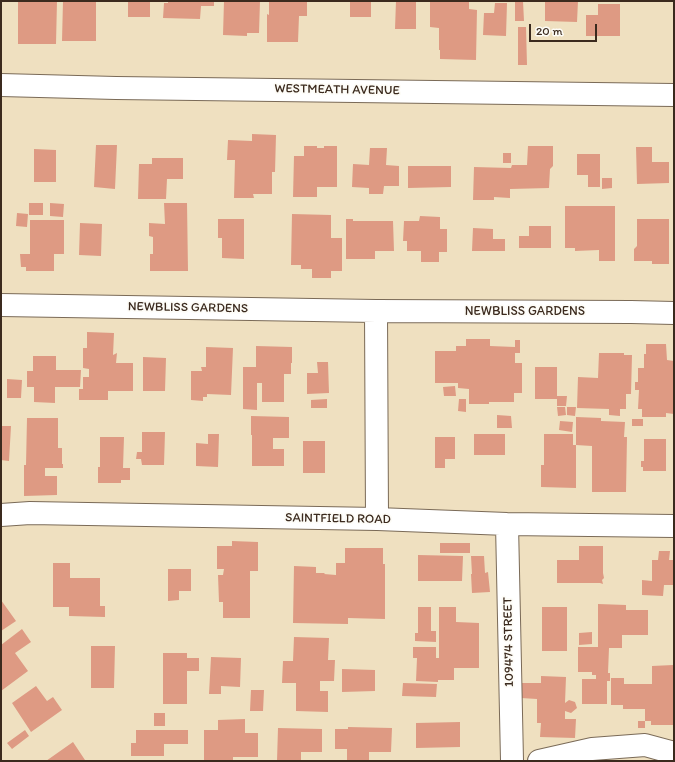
<!DOCTYPE html>
<style>
body{margin:0}
#map{position:relative;width:675px;height:762px;overflow:hidden;background:#efe0c0;font-family:Itim,sans-serif}
canvas{display:block}
.frame{position:absolute;inset:0;border:2px solid #3b2a1e;pointer-events:none}
.scale{position:absolute;left:529px;top:24px;width:68px;height:18px;box-sizing:border-box;border:2px solid #3b2a1e;border-top:0;padding-left:5px;font-size:12px;line-height:14px;white-space:nowrap;color:#3b2a1e;-webkit-text-stroke:3px #fdfcf7;paint-order:stroke}
</style>
<div id="map">
<canvas width="675" height="762"></canvas>
<div class="frame"></div>
<div class="scale">20 m</div>
</div>
<script>
const g = document.querySelector('canvas').getContext('2d');
g.lineJoin = 'round';
function paint(path, color) {
  g.fillStyle = color;
  g.fill(path, 'evenodd');
}
function shape(rows) {
  const path = new Path2D();
  for (const r of rows) {
    path.moveTo(r[0], r[1]);
    for (let i = 2; i < r.length; i += 2) path.lineTo(r[i], r[i + 1]);
  }
  return path;
}
function stroke(path, color, width, dash) {
  g.strokeStyle = color;
  g.lineWidth = width;
  g.lineCap = dash ? 'butt' : 'round';
  g.setLineDash(dash || []);
  g.stroke(path);
}
function write(font, color, halo, rows, align = 'center') {
  g.font = font + ' Itim,sans-serif';
  g.lineWidth = 3.5;
  g.setLineDash([]);
  g.textBaseline = 'middle';
  g.strokeStyle = halo;
  g.fillStyle = color;
  for (const [text, x, y, turn = 0] of rows) {
    g.save();
    g.translate(x, y);
    g.rotate((+turn || 0) * Math.PI / 180);
    g.textAlign = isNaN(turn) ? turn : align;
    if (halo) g.strokeText(text, 0, 0);
    g.fillText(text, 0, 0);
    g.restore();
  }
}
paint(shape([
 [18,1,57,1,56,44,18,44],
 [63,1,96,1,96,41,62,41],
 [128,1,150,1,150,17,128,17],
 [168,1,214,1,214,6,201,6,200,19,163,18,164,3,168,3],
 [224,1,260,1,259,33,247,33,247,36,223,35],
 [269,1,307,1,307,16,299,16,298,42,267,42,267,14,269,15],
 [350,1,371,1,371,17,350,17],
 [396,1,416,1,416,29,395,29],
 [430,1,469,1,469,9,477,10,476,60,440,59,440,50,439,50,439,28,430,27],
 [515,1,523,1,524,21,515,21],
 [545,1,578,1,577,22,545,21],
 [495,3,507,3,506,36,483,35,484,13,494,13],
 [598,4,620,4,620,36,586,36,586,15,598,15],
 [518,27,526,27,527,65,518,65],
 [252,134,276,135,275,172,272,172,272,194,253,194,254,198,234,198,235,160,227,160,228,140,252,141],
 [96,145,117,145,115,189,94,187],
 [304,146,317,146,317,148,324,148,324,146,337,146,337,187,317,187,317,197,293,197,294,156,304,156],
 [528,146,553,146,553,166,550,169,549,188,510,189,510,198,494,197,494,200,473,200,474,167,511,168,512,165,527,165],
 [636,147,652,147,652,162,669,162,669,183,637,184],
 [370,148,387,148,386,165,399,166,399,186,384,186,383,194,369,194,369,188,352,187,353,164,369,165],
 [34,149,56,150,56,182,34,182],
 [503,153,511,153,511,163,503,163],
 [577,154,600,154,600,187,588,187,588,175,577,175],
 [152,158,183,158,183,179,167,179,166,199,138,199,139,164,152,164],
 [408,166,451,166,451,187,408,188],
 [602,178,612,178,612,188,602,189],
 [29,203,43,203,43,215,29,215],
 [50,203,64,204,63,217,50,216],
 [164,203,187,203,188,271,150,271,150,254,153,254,153,237,149,236,149,223,165,224],
 [565,206,615,206,615,261,599,261,599,250,575,251,575,248,565,248],
 [17,213,28,214,27,227,16,226],
 [292,214,331,215,331,238,342,238,342,271,331,271,331,278,312,278,312,269,301,269,301,265,291,265],
 [420,216,440,217,440,229,447,229,447,252,439,252,439,262,421,262,421,251,407,251,407,241,403,241,404,221,419,221],
 [218,219,244,219,244,259,222,258,222,238,218,238],
 [346,219,353,219,353,221,393,221,394,251,375,251,375,259,346,259],
 [637,219,669,219,669,264,652,264,652,261,634,261,634,249,637,246],
 [30,220,64,220,64,254,54,254,54,271,26,271,26,267,21,267,20,254,30,254],
 [80,223,102,224,101,256,79,255],
 [529,226,551,226,551,248,519,248,519,236,529,236],
 [473,228,493,229,493,239,505,239,505,251,472,251],
 [87,332,114,333,113,355,117,353,116,363,133,363,133,391,108,391,108,400,79,400,79,389,83,389,83,377,89,377,89,369,83,368,83,348,87,348],
 [466,339,490,339,490,346,515,347,515,340,520,340,520,353,515,353,515,363,522,363,522,393,514,393,514,402,489,402,489,404,469,404,469,389,458,388,458,383,435,383,435,351,456,351,456,346,466,346],
 [646,344,666,344,667,360,674,361,674,414,666,413,666,417,642,417,642,409,638,409,639,390,635,390,635,382,638,382,638,368,644,368,644,354,646,354],
 [256,346,292,347,292,363,291,363,291,374,284,374,284,402,262,402,262,383,257,383,257,410,243,409,243,367,256,367],
 [206,347,233,348,231,395,207,394,207,397,203,397,203,401,191,400,191,371,202,371,201,367,206,367],
 [599,353,624,353,624,355,632,355,631,394,626,394,626,409,620,409,620,416,609,415,609,409,577,408,578,377,598,378],
 [33,356,56,356,56,370,81,370,80,387,55,387,55,403,34,402,34,387,27,387,27,371,33,371],
 [143,357,166,358,165,391,143,391],
 [317,362,328,362,329,393,307,394,307,373,318,373],
 [535,367,557,367,557,396,567,396,566,406,557,406,557,399,535,399],
 [7,379,22,380,21,398,7,398],
 [455,386,456,396,444,396,443,387],
 [327,399,327,408,311,408,311,400],
 [459,399,466,399,466,412,458,411],
 [557,407,565,407,566,415,558,416],
 [567,407,576,407,575,416,567,415],
 [497,415,511,416,512,428,497,428],
 [251,416,289,417,289,438,273,438,273,449,284,449,284,466,252,466,252,435,251,435],
 [576,417,601,418,601,421,625,422,624,437,627,437,626,492,592,492,592,446,576,445],
 [27,418,58,418,58,448,62,448,62,464,63,464,63,468,45,468,45,476,57,476,57,495,24,496,24,465,26,465],
 [632,419,643,419,643,426,632,426],
 [560,421,573,422,572,432,559,430],
 [1,426,11,426,9,461,1,460],
 [142,432,165,432,164,465,142,465,141,459,136,459,137,452,142,452],
 [208,434,219,434,218,467,196,466,196,443,208,444],
 [474,434,505,434,505,455,474,455],
 [544,434,573,434,573,445,576,445,576,488,541,487,541,465,544,465],
 [100,437,124,437,123,468,130,468,130,480,121,480,121,483,98,483,98,467,100,467],
 [435,437,455,437,455,459,445,459,445,468,435,468],
 [644,439,666,439,666,471,643,471,643,467,641,467,641,461,644,461],
 [303,441,325,441,325,473,303,473],
 [232,541,258,542,258,571,250,571,250,618,223,618,223,602,219,602,218,575,223,575,224,569,217,569,217,546,232,546],
 [440,543,470,543,470,553,440,553],
 [579,546,603,546,603,573,604,578,602,580,603,584,600,583,557,583,557,560,579,560],
 [345,548,383,548,383,564,385,564,385,619,348,618,348,624,293,623,294,566,316,567,316,573,325,573,324,574,336,575,336,563,345,563],
 [659,551,670,551,669,560,674,560,674,585,664,585,663,596,642,595,642,580,652,581,652,560,658,560],
 [418,555,463,556,462,581,418,581],
 [471,556,484,556,485,573,488,572,490,592,472,593,471,574,472,574],
 [53,563,70,563,70,578,100,578,100,606,105,606,105,617,69,616,69,607,53,607],
 [168,569,191,569,191,591,179,591,179,600,168,601],
 [1,600,16,621,1,631],
 [598,604,626,605,626,610,648,610,648,635,622,635,622,648,609,648,608,673,610,673,610,681,607,681,607,704,582,704,582,679,596,679,596,675,592,675,592,672,578,672,578,647,598,647],
 [418,607,431,607,431,631,436,631,436,642,415,641,415,633,418,633],
 [439,607,456,607,456,622,479,623,479,668,454,668,454,680,438,680,438,682,416,681,417,658,413,658,413,647,436,647,436,658,439,658],
 [542,607,567,607,567,651,542,651],
 [22,629,31,642,15,653,28,671,1,691,1,645],
 [592,632,592,644,579,645,579,633],
 [294,637,329,638,328,660,335,660,334,681,320,681,320,691,328,691,328,712,296,711,296,683,282,683,283,661,293,661],
 [91,646,115,646,114,688,91,688],
 [163,653,187,653,187,658,199,658,199,671,187,671,187,704,163,704],
 [211,657,241,658,240,687,221,686,221,694,209,694],
 [673,665,673,725,651,725,651,721,645,721,645,709,623,709,623,705,611,705,611,678,624,678,624,684,652,684,652,666],
 [342,669,375,670,375,691,342,692],
 [541,676,566,677,565,703,569,700,575,702,577,708,571,713,565,711,565,719,576,719,575,738,540,737,541,723,537,723,537,699,521,698,521,683,541,683],
 [403,683,437,684,436,697,402,696],
 [36,686,47,701,53,697,62,710,31,732,12,703],
 [251,690,264,690,263,711,250,711],
 [154,713,165,713,165,726,154,726],
 [245,719,245,733,258,733,258,757,233,757,233,761,204,761,204,730,218,730,218,720],
 [638,721,645,721,645,728,638,728],
 [460,722,460,747,416,748,416,723],
 [348,727,392,728,391,752,369,752,369,761,347,761,347,749,335,749,335,729,348,729],
 [278,728,322,729,322,752,301,752,301,761,277,761],
 [25,730,29,736,12,749,7,743],
 [136,730,188,730,188,744,164,744,164,756,131,756,131,743,136,743],
 [73,742,85,760,84,761,46,761]
]), '#de9a83');
const minor = shape([
 [1,85,116,88,674,95],
 [1,305,376,311,631,312,674,313],
 [376,311,377,519],
 [1,515,30,513,377,519,507,524,674,526],
 [507,524,512,761],
 [539,761,592,749,645,745,674,753]
]);
stroke(minor, '#7a6a57', 24);
stroke(minor, '#fff', 22);
write('13px', '#3b2a1e', '#fdfcf7', [
 ["WESTMEATH AVENUE",337,90,1],
 ["NEWBLISS GARDENS",188,308,1],
 ["NEWBLISS GARDENS",525,312],
 ["SAINTFIELD ROAD",338,519,1],
 ["109474 STREET",509,642,-91]
]);
</script>
